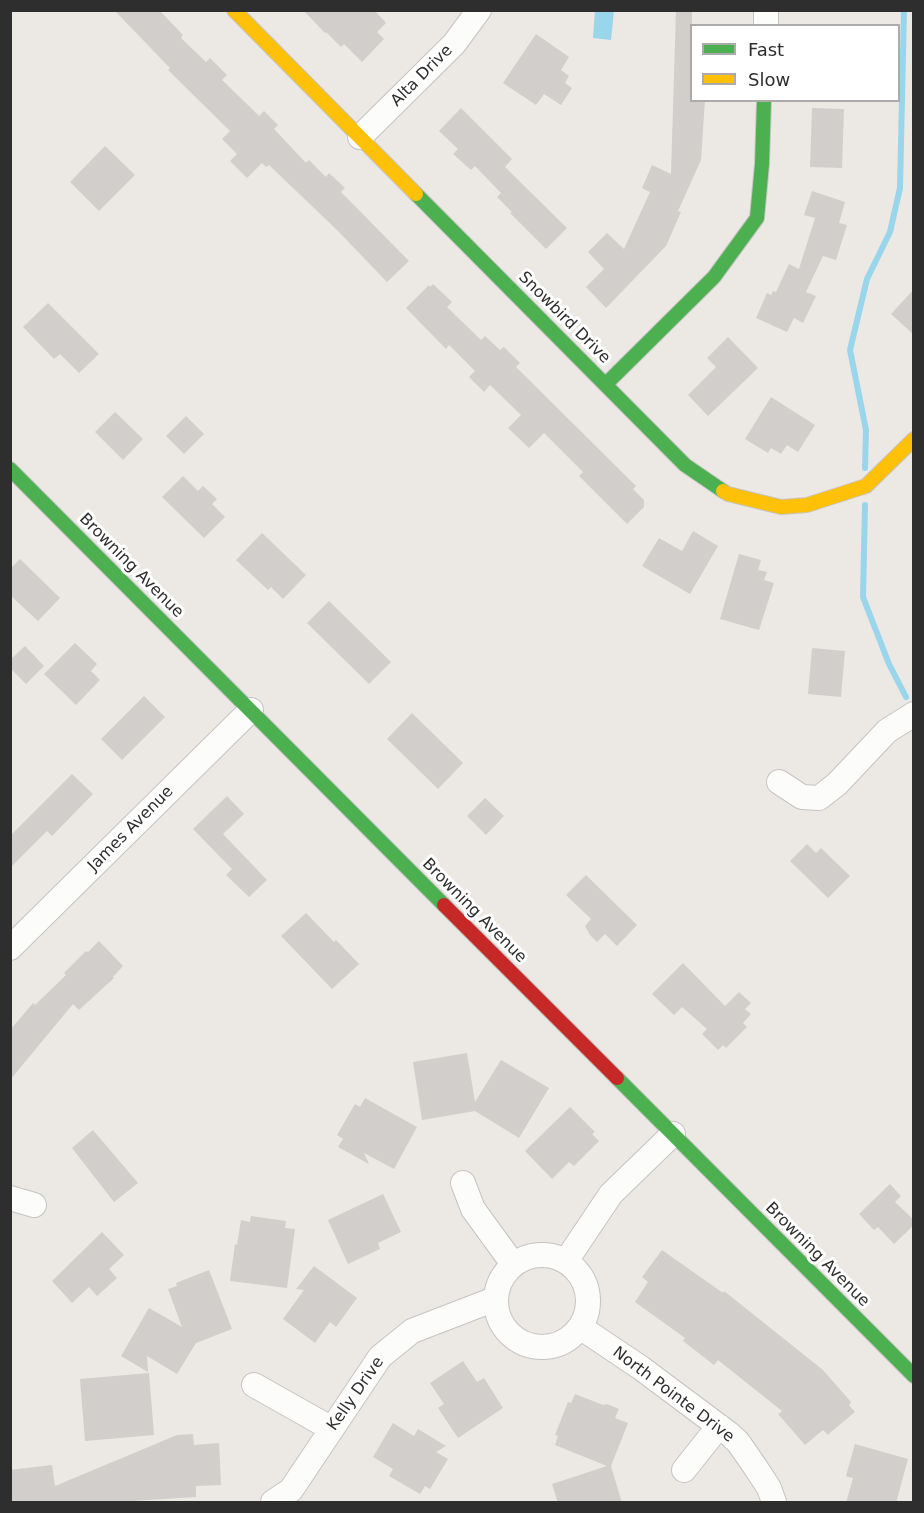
<!DOCTYPE html>
<style>
body{margin:0}
#map{position:relative;width:924px;height:1513px;overflow:hidden;background:#ece8e4;font-family:"DejaVu Sans",sans-serif}
canvas{display:block}
.frame{position:absolute;inset:0;border:12px solid #2e2e2e;pointer-events:none}
.legend{position:absolute;left:690px;top:24px;width:210px;height:78px;box-sizing:border-box;background:#fff;border:2px solid #ababab;margin:0;padding:8px 10px;list-style:none;font-size:18px;color:#2e2e2e}
.legend li{display:flex;align-items:center;gap:12px;height:30px}
.legend b{width:30px;border:2px solid #ababab}
</style>
<div id="map">
<canvas width="924" height="1513"></canvas>
<div class="frame"></div>
<ul class="legend">
<li><b style="height:8px;background:#4caf50"></b>Fast</li>
<li><b style="height:8px;background:#ffc107"></b>Slow</li>
</ul>
</div>
<script>
const g = document.querySelector('canvas').getContext('2d');
g.lineJoin = 'round';
function paint(path, color) {
  g.fillStyle = color;
  g.fill(path, 'evenodd');
}
function shape(rows) {
  const path = new Path2D();
  for (const r of rows) {
    if (r.length === 3) {
      path.moveTo(r[0] + r[2], r[1]);
      path.arc(r[0], r[1], r[2], 0, 2 * Math.PI);
      continue;
    }
    path.moveTo(r[0], r[1]);
    for (let i = 2; i < r.length; i += 2) path.lineTo(r[i], r[i + 1]);
  }
  return path;
}
function stroke(path, color, width, dash) {
  g.strokeStyle = color;
  g.lineWidth = width;
  g.lineCap = dash ? 'butt' : 'round';
  g.setLineDash(dash || []);
  g.stroke(path);
}
function write(font, color, halo, rows, align = 'center') {
  g.font = font + ' "DejaVu Sans",sans-serif';
  g.lineWidth = 6;
  g.setLineDash([]);
  g.textBaseline = 'middle';
  g.strokeStyle = halo;
  g.fillStyle = color;
  for (const [text, x, y, turn = 0] of rows) {
    g.save();
    g.translate(x, y);
    g.rotate((+turn || 0) * Math.PI / 180);
    g.textAlign = isNaN(turn) ? turn : align;
    if (halo) g.strokeText(text, 0, 0);
    g.fillText(text, 0, 0);
    g.restore();
  }
}
paint(shape([
 [595,11,614,11,611,40,593,38]
]), '#99d6ec');
stroke(shape([
 [865,468,866,430,850,350,867,279,890,232,900,188,904,10],
 [865,505,863,597,889,664,906,697]
]), '#99d6ec', 6);
paint(shape([
 [114,10,159,10,183,35,181,38,206,62,210,58,227,75,222,80,250,107,259,116,264,111,278,125,274,129,306,163,309,160,326,177,329,173,345,188,341,192,409,261,387,282,337,230,269,165,266,167,262,163,247,178,230,161,237,154,222,139,230,131,168,70,170,68],
 [303,10,374,10,386,23,377,32,384,39,362,62,344,44,341,47,326,32,325,33],
 [676,10,692,10,692,100,705,100,701,160,678,211,681,212,666,246,606,308,586,287,604,269,588,252,607,233,624,249,650,192,642,188,652,165,671,174],
 [536,34,569,57,561,70,569,76,565,83,572,88,561,105,544,94,536,105,503,83],
 [461,108,512,159,505,167,567,228,546,249,510,213,512,212,497,197,501,193,475,166,471,170,453,154,458,149,439,131],
 [812,108,844,109,842,168,810,167],
 [105,146,135,175,99,211,70,182],
 [812,191,845,202,839,223,847,225,836,260,823,256,806,292,816,296,803,323,794,318,787,332,756,318,767,293,771,295,773,291,776,292,789,264,799,269,815,218,804,215],
 [433,284,452,302,447,307,481,340,485,336,500,350,504,347,520,363,516,367,636,486,633,489,644,500,644,507,627,524,579,476,583,472,544,433,529,448,508,428,521,415,490,385,484,392,469,377,475,371,449,345,446,349,406,308,429,285,430,287],
 [914,289,914,335,891,314],
 [48,303,99,354,79,373,60,354,54,359,23,327],
 [728,337,758,368,708,416,688,395,716,367,707,358],
 [771,397,815,425,798,452,787,445,781,454,771,448,768,453,745,439],
 [115,412,143,439,123,460,95,432],
 [186,416,204,434,184,454,166,436],
 [183,476,198,491,203,486,217,499,212,504,225,517,204,538,162,497],
 [693,531,718,546,690,594,642,566,659,538,682,551],
 [262,533,306,575,283,599,271,587,268,590,236,560],
 [739,554,761,560,758,570,767,572,764,580,774,583,759,630,720,619],
 [20,559,60,598,38,621,10,595,10,569],
 [329,601,391,662,369,684,307,623],
 [75,643,97,664,91,671,100,680,76,705,44,674],
 [25,646,44,666,26,684,10,668,10,660],
 [812,648,845,651,841,697,808,694],
 [144,696,165,717,122,760,101,739],
 [412,713,463,763,438,789,387,739],
 [72,774,93,794,52,836,47,831,10,868,10,836],
 [227,796,244,814,223,834,267,880,249,897,226,875,232,869,193,829],
 [485,798,504,816,486,835,467,816],
 [807,844,816,853,821,848,850,876,828,898,790,861],
 [586,875,637,925,617,946,605,934,597,942,590,935,585,926,591,919,566,895],
 [306,913,334,942,336,940,359,964,332,989,281,936],
 [99,941,123,966,113,977,114,978,79,1010,73,1004,10,1080,10,1030,33,1003,35,1005,66,975,64,973,86,951,88,952],
 [683,963,725,1006,739,992,751,1003,745,1009,751,1014,743,1023,747,1027,726,1048,723,1045,718,1050,702,1034,707,1029,682,1007,674,1015,652,994],
 [467,1053,475,1102,501,1060,549,1088,519,1138,475,1111,422,1120,413,1062],
 [365,1098,417,1127,394,1169,364,1153,369,1164,338,1147,343,1139,337,1135,355,1104,360,1107],
 [570,1107,595,1132,592,1134,599,1141,574,1166,569,1162,552,1179,525,1151],
 [93,1130,138,1183,114,1202,72,1148],
 [890,1184,901,1196,895,1202,914,1220,914,1225,894,1244,878,1227,874,1230,859,1214],
 [383,1194,401,1232,378,1243,380,1249,348,1264,328,1220],
 [251,1216,286,1221,285,1228,295,1229,287,1288,230,1281,235,1244,237,1245,241,1220,250,1222],
 [102,1232,124,1255,109,1269,117,1278,97,1296,89,1287,72,1303,52,1281],
 [662,1250,723,1293,724,1291,823,1370,851,1402,849,1405,855,1412,831,1432,828,1435,823,1430,805,1445,778,1414,782,1411,718,1360,714,1365,683,1341,685,1338,635,1302,648,1282,642,1277],
 [314,1266,357,1298,336,1327,330,1322,315,1343,283,1319,304,1290,296,1289],
 [209,1270,232,1329,196,1343,177,1374,147,1356,148,1372,121,1356,149,1308,182,1327,168,1289,177,1286,176,1283],
 [463,1361,477,1382,484,1378,503,1408,458,1438,438,1408,444,1404,430,1383],
 [149,1373,154,1435,85,1441,80,1379],
 [575,1394,603,1405,607,1404,619,1409,615,1418,628,1423,611,1466,622,1503,558,1503,552,1484,607,1466,555,1445,558,1436,555,1435,568,1402,571,1403],
 [393,1423,414,1436,418,1429,446,1446,436,1452,448,1459,430,1489,425,1486,420,1494,389,1476,393,1469,373,1457],
 [193,1434,194,1445,219,1443,221,1485,196,1486,196,1497,132,1501,132,1503,10,1503,10,1470,52,1465,55,1486,177,1435],
 [855,1444,908,1459,896,1503,846,1503,853,1478,846,1476]
]), '#d1cecb');
const street = shape([
 [766,26,766,10],
 [360,137,454,44,479,10],
 [779,782,802,797,819,798,837,784,887,731,914,714],
 [10,948,251,710],
 [463,1183,473,1209,513,1264],
 [10,1198,34,1205],
 [542,1301,46],
 [566,1261,611,1194,673,1134],
 [580,1327,641,1368,728,1433,738,1442,756,1468,769,1488,774,1502],
 [254,1385,332,1429],
 [684,1470,719,1426],
 [273,1502,291,1490,380,1357,412,1331,495,1299]
]);
const fast = shape([
 [416,194,685,465,723,491],
 [606,384,714,277,757,218,762,164,764,100],
 [10,469,444,905],
 [617,1078,914,1376]
]);
const slow = shape([
 [234,10,416,194],
 [723,491,728,494,781,507,807,505,866,486,914,439]
]);
const jam = shape([
 [444,905,617,1078]
]);
stroke(street, '#c5c4c5', 26);
stroke(fast, '#c5c4c5', 16);
stroke(slow, '#c5c4c5', 16);
stroke(jam, '#c5c4c5', 16);
stroke(street, '#fcfcfb', 24);
stroke(fast, '#4caf50', 14);
stroke(slow, '#ffc107', 14);
stroke(jam, '#c62828', 14);
write('16px', '#2e2e2e', '#fff', [
 ["Alta Drive",422,76,-45],
 ["Snowbird Drive",564,318,45],
 ["Browning Avenue",131,566,45],
 ["James Avenue",131,829,-45],
 ["Browning Avenue",474,911,45],
 ["Browning Avenue",817,1255,45],
 ["Kelly Drive",356,1394,-55],
 ["North Pointe Drive",673,1395,37]
]);
</script>
